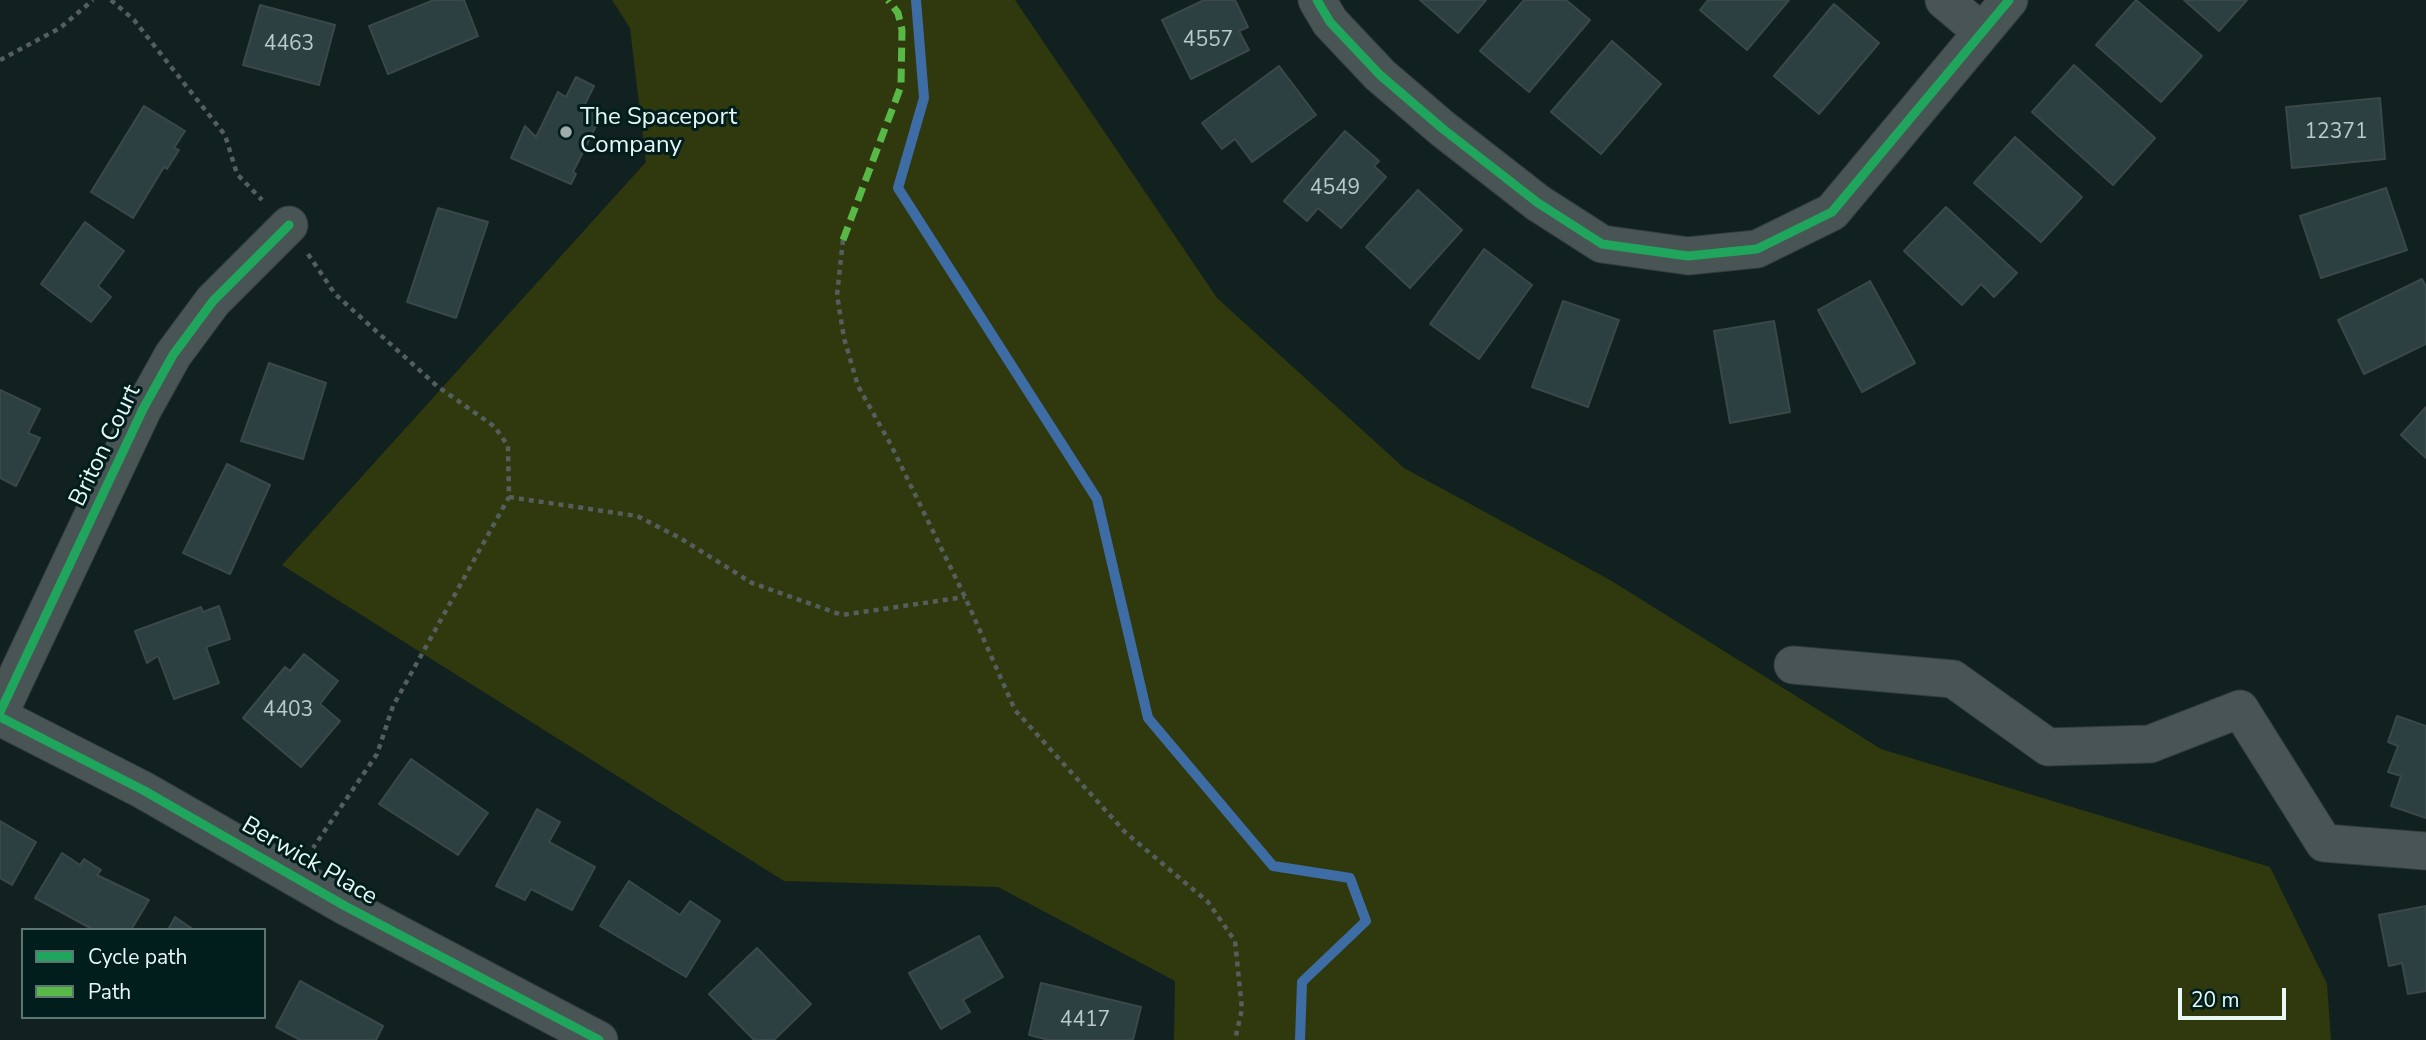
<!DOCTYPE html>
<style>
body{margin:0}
#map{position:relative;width:2426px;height:1040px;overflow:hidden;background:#11211f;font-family:"Nunito Sans",sans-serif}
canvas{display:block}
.legend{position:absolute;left:21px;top:928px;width:245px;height:91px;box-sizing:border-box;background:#011e1c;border:2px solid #5d7573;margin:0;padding:9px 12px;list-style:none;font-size:21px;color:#e7f8f6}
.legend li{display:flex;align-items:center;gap:14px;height:35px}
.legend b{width:35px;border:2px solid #5d7573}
.scale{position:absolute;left:2178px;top:988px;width:108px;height:32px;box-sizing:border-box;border:4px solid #e7f8f6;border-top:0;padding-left:9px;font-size:21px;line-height:24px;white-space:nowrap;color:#e7f8f6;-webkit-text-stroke:5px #011e1c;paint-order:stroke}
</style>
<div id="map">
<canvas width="2426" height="1040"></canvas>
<ul class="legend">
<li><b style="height:9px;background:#20a55d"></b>Cycle path</li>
<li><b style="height:9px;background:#58b947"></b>Path</li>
</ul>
<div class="scale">20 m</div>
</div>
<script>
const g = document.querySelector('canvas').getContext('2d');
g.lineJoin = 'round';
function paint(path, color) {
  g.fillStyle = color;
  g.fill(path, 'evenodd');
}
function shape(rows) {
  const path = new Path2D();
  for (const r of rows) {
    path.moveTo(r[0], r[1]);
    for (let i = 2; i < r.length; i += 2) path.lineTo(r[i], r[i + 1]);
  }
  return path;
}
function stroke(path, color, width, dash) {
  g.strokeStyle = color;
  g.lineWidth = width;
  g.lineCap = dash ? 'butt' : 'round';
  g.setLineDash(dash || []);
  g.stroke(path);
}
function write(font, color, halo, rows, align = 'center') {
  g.font = font + ' "Nunito Sans",sans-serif';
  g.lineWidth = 6;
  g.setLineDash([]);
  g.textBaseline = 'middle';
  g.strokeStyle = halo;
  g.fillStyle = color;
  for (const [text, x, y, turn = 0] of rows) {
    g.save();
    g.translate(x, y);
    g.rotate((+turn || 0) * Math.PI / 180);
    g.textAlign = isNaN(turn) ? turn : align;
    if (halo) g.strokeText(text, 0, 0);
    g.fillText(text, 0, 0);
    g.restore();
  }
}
paint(shape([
 [612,0,1015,0,1217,298,1404,468,1610,580,1881,749,2270,867,2327,984,2331,1040,1174,1040,1175,981,998,887,784,881,282,565,646,162,630,28]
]), '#30390e');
stroke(shape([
 [916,0,924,98,898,188,1097,499,1148,718,1273,866,1350,878,1366,921,1302,982,1300,1040]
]), '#3e6ca4', 10);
const building = shape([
 [434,0,464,0,478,36,388,74,369,26,434,0],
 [1204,0,1235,0,1248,27,1239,31,1249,50,1191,79,1162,20,1204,0],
 [1420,0,1486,0,1458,33,1420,0],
 [1524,0,1566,0,1590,20,1529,92,1480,51,1524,0],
 [1708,0,1789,0,1747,50,1700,10,1708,0],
 [2136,0,2202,56,2161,102,2096,45,2136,0],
 [2184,0,2247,0,2219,31,2184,0],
 [1834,4,1879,43,1819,114,1774,76,1834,4],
 [260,5,335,25,319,85,243,65,260,5],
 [1612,41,1661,84,1601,154,1551,112,1612,41],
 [2074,65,2155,138,2113,185,2032,112,2074,65],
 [1279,66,1316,115,1252,162,1235,139,1222,149,1202,123,1279,66],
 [576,77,594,86,584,106,602,114,573,172,576,174,571,184,511,158,525,126,536,137,558,92,566,97,576,77],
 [2380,98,2385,159,2292,168,2286,107,2380,98],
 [144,106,185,131,174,148,179,150,167,169,164,167,133,218,91,192,144,106],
 [1345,131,1379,161,1374,166,1386,177,1341,228,1318,208,1307,221,1284,201,1345,131],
 [2015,137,2082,197,2041,242,1974,183,2015,137],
 [2386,188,2407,250,2321,278,2300,216,2386,188],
 [1418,190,1462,230,1410,288,1366,247,1418,190],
 [1946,207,2017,273,1994,297,1981,284,1962,305,1904,251,1946,207],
 [438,208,488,222,456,318,407,302,438,208],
 [85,222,124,251,98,286,111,297,91,322,41,284,85,222],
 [1484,249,1532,285,1479,359,1430,324,1484,249],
 [2422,279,2426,287,2426,344,2364,374,2338,320,2422,279],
 [1870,281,1915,363,1862,392,1818,310,1870,281],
 [1563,301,1619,320,1588,407,1532,387,1563,301],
 [1774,321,1790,412,1730,423,1714,331,1774,321],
 [269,363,326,383,303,459,241,441,269,363],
 [0,390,40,409,28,433,40,438,16,486,0,478,0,390],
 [2426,407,2426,458,2401,435,2426,407],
 [227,464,270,485,230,574,183,553,227,464],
 [219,606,230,639,206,647,219,683,174,699,158,656,147,663,135,631,201,607,203,612,219,606],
 [304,654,338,681,320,704,340,721,301,767,243,718,285,667,290,671,304,654],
 [2397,716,2426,726,2426,818,2391,806,2401,776,2388,772,2398,746,2388,742,2397,716],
 [411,759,488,813,458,855,379,804,411,759],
 [537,809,560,822,549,842,595,867,572,910,531,889,525,900,496,886,537,809],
 [0,821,36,842,12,885,0,878,0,821],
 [62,853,80,865,84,859,101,870,97,875,149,900,131,930,94,930,35,898,62,853],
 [629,881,680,915,690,901,720,921,686,977,600,926,629,881],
 [2426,906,2426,991,2408,994,2402,963,2389,966,2379,915,2426,906],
 [175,917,194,930,168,930,175,917],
 [979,936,1003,977,963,1000,970,1012,941,1029,909,973,979,936],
 [757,948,811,1004,774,1040,754,1040,709,994,757,948],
 [300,981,383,1026,376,1040,300,1040,276,1027,300,981],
 [1041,983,1141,1007,1133,1040,1049,1040,1029,1035,1041,983]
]);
paint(building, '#2c3f41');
stroke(building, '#3b4849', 2);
const minor = shape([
 [1317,0,1330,22,1380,75,1443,129,1538,203,1602,244,1688,256,1757,249,1832,212,2009,0],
 [1944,0,1982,32],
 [1793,665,1953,679,2048,747,2150,744,2240,709,2324,843,2426,851],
 [0,712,143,409,173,355,213,301,289,225],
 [0,717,143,790,345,906,599,1040]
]);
stroke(minor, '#323d3c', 39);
stroke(shape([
 [111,0,134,20,225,135,237,174,262,200],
 [0,60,60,28,93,0],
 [843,240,837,295,844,338,858,386,891,445,965,597,1015,710,1125,832,1208,902,1235,941,1242,1009,1235,1040],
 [308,254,335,294,437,386,495,427,508,446,509,497,393,706,377,754,313,848],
 [509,497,637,516,680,538,752,583,842,615,965,597]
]), '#545e5d', 4.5, [5, 5]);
stroke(minor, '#495554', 37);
stroke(shape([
 [843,240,901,86,902,30,898,13,888,0]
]), '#58b947', 7, [14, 7]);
stroke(shape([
 [1317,0,1330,22,1380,75,1443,129,1538,203,1602,244,1688,256,1757,249,1832,212,2009,0],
 [0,712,143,409,173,355,213,301,289,225],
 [0,717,143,790,345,906,599,1040]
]), '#20a55d', 9);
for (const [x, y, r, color] of [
 [566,132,7,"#9cadab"]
]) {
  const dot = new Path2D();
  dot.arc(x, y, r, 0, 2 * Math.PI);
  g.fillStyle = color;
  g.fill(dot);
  stroke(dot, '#011e1c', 2.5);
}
write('21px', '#b8cac9', null, [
 ["4557",1208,41],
 ["4463",289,45],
 ["12371",2336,133],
 ["4549",1335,189],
 ["4403",288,711],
 ["4417",1085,1021]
]);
write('24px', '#e7f8f6', '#011e1c', [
 ["The Spaceport",580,118],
 ["Company",580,146]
], 'left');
write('24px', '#e7f8f6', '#011e1c', [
 ["Briton Court",106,446,-64],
 ["Berwick Place",309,862,30]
]);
</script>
